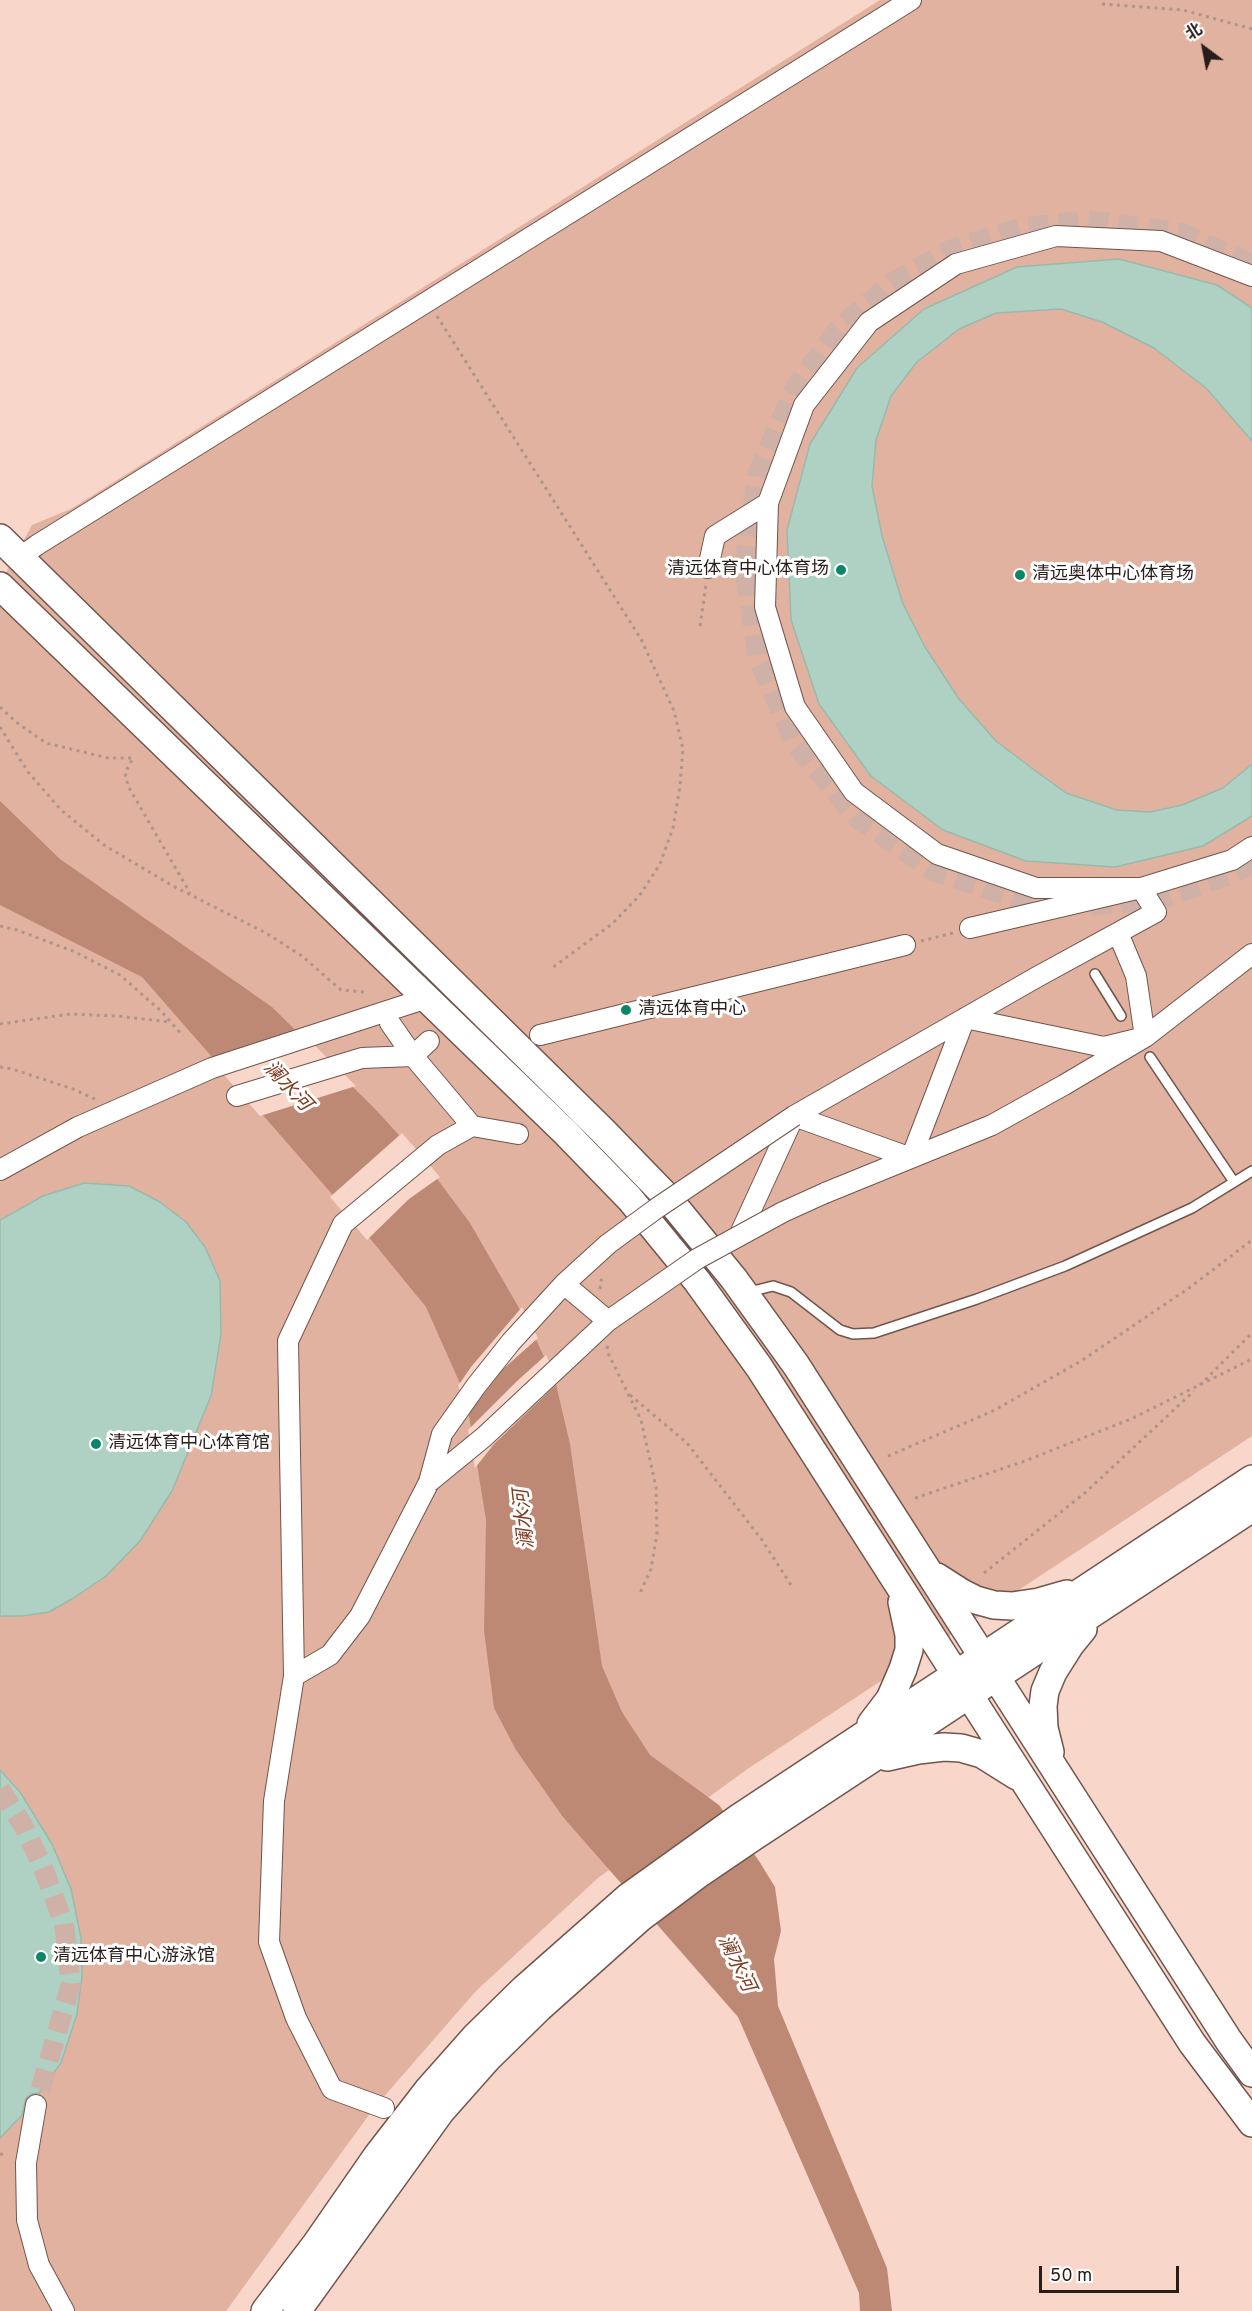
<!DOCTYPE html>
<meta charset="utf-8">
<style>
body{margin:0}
#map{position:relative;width:1252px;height:2311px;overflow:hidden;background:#f8d6ca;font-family:Overpass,"Noto Sans SC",sans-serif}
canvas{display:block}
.north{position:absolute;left:1174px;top:18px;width:60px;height:60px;-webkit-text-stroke:4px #fff;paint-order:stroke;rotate:328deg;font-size:16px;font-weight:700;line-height:24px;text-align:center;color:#291d19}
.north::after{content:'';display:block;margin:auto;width:21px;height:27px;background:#291d19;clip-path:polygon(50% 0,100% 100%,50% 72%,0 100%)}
.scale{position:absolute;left:1039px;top:2266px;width:140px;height:27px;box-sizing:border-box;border:3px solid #291d19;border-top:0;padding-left:8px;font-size:18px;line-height:21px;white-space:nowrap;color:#291d19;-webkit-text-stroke:4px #fff;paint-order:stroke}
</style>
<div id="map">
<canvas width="1252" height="2311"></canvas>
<div class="north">北</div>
<div class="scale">50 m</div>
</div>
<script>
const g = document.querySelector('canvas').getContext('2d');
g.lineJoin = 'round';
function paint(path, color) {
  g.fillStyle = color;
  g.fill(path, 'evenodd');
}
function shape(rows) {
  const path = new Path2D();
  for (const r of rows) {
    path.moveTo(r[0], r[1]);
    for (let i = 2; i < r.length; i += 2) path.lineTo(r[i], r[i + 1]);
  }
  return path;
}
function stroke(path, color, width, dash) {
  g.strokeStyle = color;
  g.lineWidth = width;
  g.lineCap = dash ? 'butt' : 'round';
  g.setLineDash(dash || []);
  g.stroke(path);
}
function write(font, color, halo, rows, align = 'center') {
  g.font = font + ' Overpass,"Noto Sans SC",sans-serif';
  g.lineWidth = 6;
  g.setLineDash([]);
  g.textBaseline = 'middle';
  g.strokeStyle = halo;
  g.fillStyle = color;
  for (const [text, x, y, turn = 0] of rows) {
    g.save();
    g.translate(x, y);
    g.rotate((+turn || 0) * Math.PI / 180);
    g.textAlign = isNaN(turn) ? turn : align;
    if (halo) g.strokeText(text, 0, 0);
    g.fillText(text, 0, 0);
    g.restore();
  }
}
paint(shape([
 [880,0,1252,0,1252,1436,746,1770,598,1878,476,1991,374,2108,226,2311,0,2311,0,584,32,525,71,509]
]), '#e2b2a0');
paint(shape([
 [0,801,60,859,272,1007,376,1110,429,1168,470,1223,530,1327,555,1380,570,1444,602,1666,622,1712,650,1755,719,1805,759,1861,775,1887,781,1931,774,1959,778,2006,887,2268,892,2311,860,2311,859,2293,738,2017,563,1817,516,1750,494,1708,484,1631,486,1520,466,1397,426,1307,359,1225,142,977,0,905]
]), '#bd8975');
paint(shape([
 [299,1030,356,1086,260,1116,209,1058],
 [402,1133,440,1177,409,1199,367,1240,330,1197],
 [522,1307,538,1338,502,1370,466,1417,463,1398,458,1386,471,1367],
 [546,1355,559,1382,494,1444,475,1468,468,1430,516,1382]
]), '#f8d6ca');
const building = shape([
 [1119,259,1217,285,1252,308,1252,441,1206,388,1154,348,1102,322,1061,309,996,313,959,329,917,362,891,396,876,440,872,486,882,536,903,604,925,647,959,699,996,741,1033,769,1066,793,1117,810,1150,812,1182,805,1223,788,1252,764,1252,816,1203,846,1115,867,1026,861,943,830,871,776,819,704,791,620,787,530,810,444,857,368,924,309,1017,267,1119,259],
 [84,1183,129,1186,160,1202,186,1222,205,1247,220,1281,221,1334,211,1396,172,1491,140,1541,106,1576,72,1599,49,1612,22,1616,0,1616,0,1220,43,1196,84,1183],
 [0,1770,20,1792,52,1844,71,1889,81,1938,82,1976,77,2014,61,2063,39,2093,31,2094,26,2098,22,2115,0,2138,0,1770]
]);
paint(building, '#afd1c3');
stroke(building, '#98baac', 1.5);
stroke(shape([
 [1062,904,1025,901,935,872,857,818,796,746,758,659,744,566,758,472,796,385,838,329,891,283,952,249,1019,228,1088,220,1182,233,1252,264],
 [1091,906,1167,897,1235,873,1252,863],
 [0,1789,24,1827,43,1868,64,1924,71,1984,36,2105]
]), '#cfb1a7', 20, [20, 10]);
const lane = shape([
 [1095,974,1121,1016],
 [1150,1057,1234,1182],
 [749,1292,773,1286,791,1292,840,1330,853,1334,874,1333,977,1299,1065,1266,1192,1208,1252,1171]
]);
const street = shape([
 [1252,276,1161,241,1056,236,956,264,869,322,804,405,768,503,765,607,795,707,854,792,937,854,1036,888,1141,888,1232,860,1252,847],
 [19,558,37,545,911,0],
 [708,568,715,536,768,503],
 [390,1023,413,1056,472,1126,518,1134],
 [540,1035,905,945],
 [237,1096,362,1058,413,1056,429,1041],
 [794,1116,911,1158,965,1018,1104,1047,1145,1037,1136,976,1118,933],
 [0,1170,78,1127,212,1068,427,998],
 [825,1193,992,1125,1064,1085,1145,1037,1252,954],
 [739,1236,794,1116,1037,977,1156,912,1141,888,970,928],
 [294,1676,330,1655,360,1616,429,1482],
 [36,2105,26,2163,27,2220,39,2265,64,2311],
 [384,2108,332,2089,296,2018,269,1942,274,1801,294,1676,288,1341,343,1224,438,1145,472,1126]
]);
const secondary = shape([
 [0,538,603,1131,667,1197,734,1279,796,1365,1229,2041,1252,2073],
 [0,586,566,1133,630,1199,697,1281,759,1367,1192,2043,1252,2123],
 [937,1577,962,1593,976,1600,994,1605,1012,1606,1039,1602,1067,1594],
 [871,1724,890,1699,903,1669,909,1650,909,1635,902,1602],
 [1050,1752,1044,1728,1043,1706,1045,1691,1053,1672,1070,1645,1083,1629],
 [887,1757,918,1750,944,1747,961,1748,982,1754,1017,1776],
 [265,2311,316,2244,377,2156,428,2090,475,2037,525,1988,627,1898,740,1817,1252,1479],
 [297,2311,441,2111,488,2058,538,2009,640,1918,700,1873,753,1837,1252,1508]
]);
stroke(lane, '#71554b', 12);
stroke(street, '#71554b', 22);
stroke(secondary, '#71554b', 30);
stroke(shape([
 [1102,4,1183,10,1252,29],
 [437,316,641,639,674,711,683,749,680,786,673,828,660,864,640,895,612,924,552,968],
 [700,626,706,585],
 [0,707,16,722,46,743,108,758,133,758,125,773,128,786,190,893],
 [0,727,28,772,61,810,104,845,173,886,266,933,302,956,341,990,365,992],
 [0,926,17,930,75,952,120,975,161,1011,183,1036],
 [921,941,953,933],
 [0,1024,70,1014,117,1016,170,1022],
 [0,1067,12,1069,73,1089,95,1099],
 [600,1289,602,1275],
 [607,1346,608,1353,641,1420,656,1487,657,1534,651,1569,640,1593],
 [1200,1385,1252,1333],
 [630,1395,687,1443,762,1540,791,1585],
 [888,1456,993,1411,1081,1361,1189,1288,1252,1240],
 [915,1498,1022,1462,1131,1419,1252,1359],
 [984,1573,1086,1492,1194,1391],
 [0,2154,7,2155]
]), '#ae948a', 3, [3, 4.5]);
stroke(lane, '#fff', 9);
stroke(street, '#fff', 20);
stroke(secondary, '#fff', 27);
const streetBridge = shape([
 [564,1284,608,1321],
 [429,1482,442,1434,476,1386,511,1342,564,1284,608,1244,657,1208,794,1116],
 [429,1482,484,1437,608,1321,697,1259,783,1212,825,1193]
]);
stroke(streetBridge, '#71554b', 22, []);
stroke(streetBridge, '#fff', 20);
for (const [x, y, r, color] of [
 [841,570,6,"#0c8668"],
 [1020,575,6,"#0c8668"],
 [626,1010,6,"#0c8668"],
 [96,1444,6,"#0c8668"],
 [41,1957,6,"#0c8668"]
]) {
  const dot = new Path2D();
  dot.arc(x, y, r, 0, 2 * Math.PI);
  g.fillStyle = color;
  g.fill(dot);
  stroke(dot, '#fff', 2);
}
write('18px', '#291d19', '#fff', [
 ["清远体育中心体育场",829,570,"right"],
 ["清远奥体中心体育场",1032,575],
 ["清远体育中心",638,1010],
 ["清远体育中心体育馆",108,1444],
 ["清远体育中心游泳馆",53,1957]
], 'left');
write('italic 20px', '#803d23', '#fff', [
 ["澜水河",286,1087,47],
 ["澜水河",526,1519,-96],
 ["澜水河",735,1964,64]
]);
</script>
